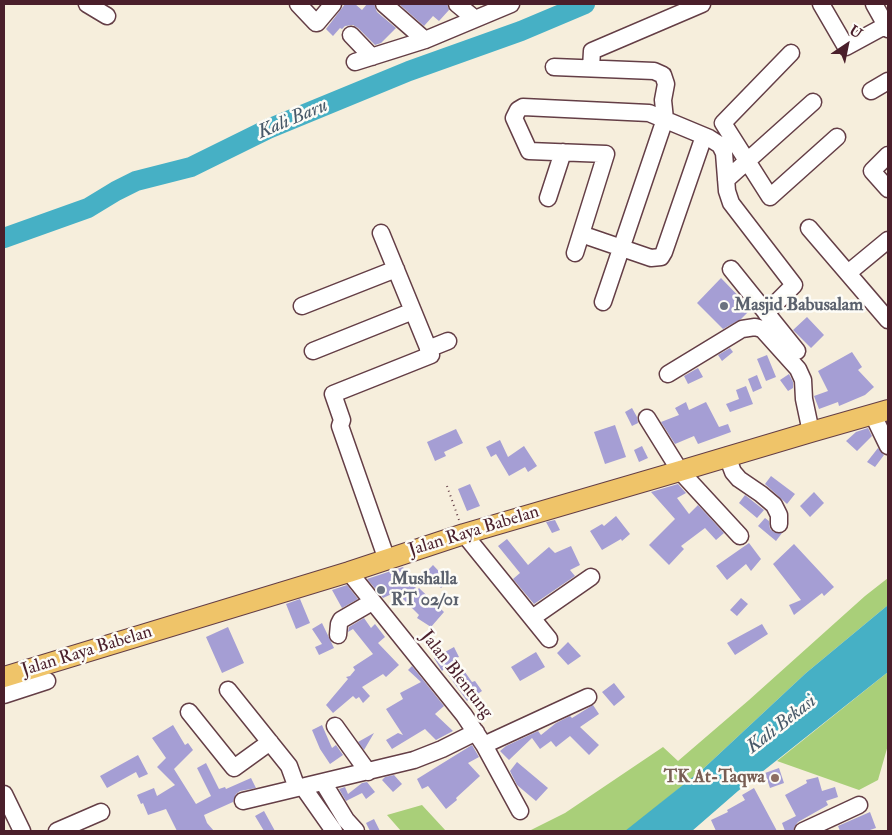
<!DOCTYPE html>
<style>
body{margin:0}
#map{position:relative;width:892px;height:835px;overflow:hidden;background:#f6eedc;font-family:"IM FELL Double Pica",serif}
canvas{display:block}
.frame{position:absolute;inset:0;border:5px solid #4a1f2b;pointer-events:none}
.north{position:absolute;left:822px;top:20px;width:50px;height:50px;-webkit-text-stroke:4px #fdfcf7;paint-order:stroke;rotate:34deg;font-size:14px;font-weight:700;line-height:20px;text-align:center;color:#4a1f2b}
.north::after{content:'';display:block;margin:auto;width:18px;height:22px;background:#4a1f2b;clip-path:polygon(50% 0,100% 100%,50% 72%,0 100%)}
</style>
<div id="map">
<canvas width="892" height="835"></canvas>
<div class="frame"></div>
<div class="north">U</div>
</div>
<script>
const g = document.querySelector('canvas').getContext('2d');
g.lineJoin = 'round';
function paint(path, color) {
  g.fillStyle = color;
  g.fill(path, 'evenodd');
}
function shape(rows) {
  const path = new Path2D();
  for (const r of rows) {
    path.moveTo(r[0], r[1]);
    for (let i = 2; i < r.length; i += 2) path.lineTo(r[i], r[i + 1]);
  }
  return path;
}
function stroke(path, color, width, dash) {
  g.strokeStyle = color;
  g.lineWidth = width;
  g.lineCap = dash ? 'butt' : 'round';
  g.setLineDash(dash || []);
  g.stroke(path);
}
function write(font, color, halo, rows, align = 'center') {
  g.font = font + ' "IM FELL Double Pica",serif';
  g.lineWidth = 5;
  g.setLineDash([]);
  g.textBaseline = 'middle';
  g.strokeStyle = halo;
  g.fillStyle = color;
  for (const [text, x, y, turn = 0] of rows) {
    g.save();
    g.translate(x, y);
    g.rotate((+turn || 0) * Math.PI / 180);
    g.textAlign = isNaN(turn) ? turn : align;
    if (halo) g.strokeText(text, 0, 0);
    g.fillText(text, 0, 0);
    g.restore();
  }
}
paint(shape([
 [888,578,888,605,806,673,703,769,628,830,529,831,565,813,663,747,678,761,749,700,865,596],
 [888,672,888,745,878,780,859,790,777,761],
 [422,805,446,831,401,831,387,815]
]), '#a9cf79');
paint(shape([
 [888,605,888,672,738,791,692,831,625,831,703,769,806,673]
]), '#46b0c5');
stroke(shape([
 [4,238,88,208,116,191,136,181,191,167,268,129,409,71,521,31,585,4]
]), '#46b0c5', 20);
paint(shape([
 [345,4,355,4,362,10,367,4,374,4,377,12,396,28,381,43,375,45,358,28,353,25,345,26,342,29,340,28,333,36,326,29],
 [399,4,447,4,449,10,439,21,433,16,424,26],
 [721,278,751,309,741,319,723,329,697,303],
 [807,317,824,335,811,348,793,330],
 [730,348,733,352,722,361,718,355],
 [852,352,862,367,858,370,874,387,865,395,839,406,838,402,819,409,814,396,828,391,818,371],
 [767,355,776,377,766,381,757,359],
 [698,368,703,377,688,384,684,376],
 [789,374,793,382,793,388,788,391,780,380],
 [757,375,762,388,753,392,748,379],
 [746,386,753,404,730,412,726,404,739,399,736,390],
 [686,402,689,410,706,402,719,427,728,424,731,432,698,444,694,436,675,444,661,422,679,415,675,408],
 [632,408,637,417,638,423,632,426,625,412],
 [615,425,626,457,605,464,594,432],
 [868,428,872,436,857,451,846,441,856,432],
 [456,429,463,443,444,452,446,456,435,461,427,442],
 [500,440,508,457,524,446,537,466,528,472,525,467,509,476,496,454,491,457,486,447],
 [642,446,648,458,639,462,634,450],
 [878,448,884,455,875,467,867,462],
 [771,476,795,494,787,504,765,484],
 [470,484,480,506,467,511,458,489],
 [678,484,686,493,677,498,689,514,698,505,724,533,716,540,705,528,681,546,684,549,669,565,649,545,675,519,651,492],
 [814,492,824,503,810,517,800,506],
 [745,495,764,510,757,518,739,503],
 [616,516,630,534,622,541,621,539,602,550,590,531,602,524,604,526],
 [765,518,769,521,770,529,774,532,782,533,776,541,758,526],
 [555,520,560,530,552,533,546,522],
 [507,539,528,565,549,547,555,553,571,546,580,565,570,570,575,576,534,604,513,579,520,573,498,546],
 [749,543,761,559,751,571,746,564,727,580,716,566],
 [794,544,834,587,824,596,822,593,794,615,789,605,801,600,773,564],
 [433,565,448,581,441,588,426,572],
 [403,567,417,590,419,588,444,612,431,627,417,618,419,615,396,592,383,598,367,579],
 [347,585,358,599,342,608,332,590],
 [741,598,748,604,737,616,730,610],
 [300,599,310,623,296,629,286,604],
 [364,618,371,628,375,624,385,637,378,643,399,665,386,677,383,674,362,687,370,696,363,703,359,697,356,699,353,696,333,713,326,705,348,679,346,677,350,676,355,670,353,667,373,654,353,629,348,632,349,627],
 [322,623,334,648,319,655,315,647,322,644,312,629],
 [762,624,768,634,735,655,727,643],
 [228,627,244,663,222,673,206,637],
 [568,642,581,656,568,665,557,653],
 [454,647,459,657,455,658,472,682,475,681,482,691,467,701,444,669,442,671,434,658],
 [536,652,545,667,520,681,511,667],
 [412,666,444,706,435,714,453,731,436,740,425,729,392,749,386,740,398,733,403,735,386,709,403,699,400,693,421,682,408,670],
 [614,683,625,697,614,706,602,692],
 [593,705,599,714,580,727,599,745,589,755,570,736,556,747,551,741,540,749,532,738,509,760,500,751,506,746,538,731,541,735,556,723,570,716,572,718],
 [173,725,185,745,188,743,193,750,174,769,196,804,211,796,197,768,206,763,219,789,225,787,226,789,251,778,256,788,240,791,236,794,233,802,204,815,207,823,214,831,177,831,166,809,148,815,143,803,141,804,137,795,154,788,157,796,175,785,157,767,166,758,152,738],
 [322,725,332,748,336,745,343,755,330,764,320,749,312,730],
 [374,733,364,750,358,742],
 [472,745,479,757,468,763,480,776,456,798,457,800,446,809,428,786,422,789,417,779],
 [138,755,148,774,139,778,136,772,107,788,100,776],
 [517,762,548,788,536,801,517,785,510,771],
 [779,768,784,783,770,788,765,773],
 [394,775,402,784,393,792,382,780,385,777],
 [818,777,822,791,835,787,838,797,826,801,828,805,798,822,795,826,793,831,785,831,782,823,796,816,785,795,807,783,806,780],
 [367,782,375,792,366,799,362,793,346,801,339,789,345,787,348,794,362,783],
 [754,788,777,831,716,831,711,820,728,812,727,810,745,800,742,795],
 [264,811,275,831,264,831,255,816],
 [870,812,876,828,867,831,840,831,838,826],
 [374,819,380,831,370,831,366,823]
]), '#a59ed4');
const minor = shape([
 [87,4,107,16],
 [298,4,316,23,317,23,333,4],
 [384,4,425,40],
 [457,4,474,18],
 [821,4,846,47,881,28,888,28],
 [874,4,888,29],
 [351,35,372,57],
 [791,53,723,123,770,197,837,137],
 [355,62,425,40,511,4],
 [554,67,654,71,663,75,666,84,663,100,665,119,603,302],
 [591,68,592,51,702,4],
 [871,91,888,81],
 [888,155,872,171,888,189],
 [726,180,813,102],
 [548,198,563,152],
 [809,228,888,320],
 [381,233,431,355,333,394,342,420,340,426,387,560],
 [581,234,651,258,661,257,664,252,704,136],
 [575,253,606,154,529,151,514,118,518,110,523,107,649,113,709,138,720,145,724,153,727,191,731,203,794,285,766,313],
 [731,269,797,351],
 [848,273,888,240],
 [302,306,396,269],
 [428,349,448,341],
 [313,351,413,311],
 [668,374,742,329,755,327,762,329,798,369,803,380,804,399,811,432],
 [873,415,888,446],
 [647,418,680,471,740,536],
 [727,456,733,472,739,479,761,494,774,505,779,515,779,524],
 [464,534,549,639],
 [349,572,464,715,484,745,520,811],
 [532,618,591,577],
 [338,635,339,624,341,620,372,602],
 [228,690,289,766,297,788],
 [4,695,47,681],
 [189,712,234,768,270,742],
 [335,726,368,772],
 [484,745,588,697],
 [323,782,346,820,356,831],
 [303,787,334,831],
 [4,794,22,831],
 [243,801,414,760,442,749,476,732],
 [57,831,101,812],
 [803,831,859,805]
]);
const major = shape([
 [4,677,349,572,464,534,680,471,811,432,888,410]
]);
stroke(minor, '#643e46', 19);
stroke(major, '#643e46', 22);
stroke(shape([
 [447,486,459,520]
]), '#643e46', 2, [1, 4]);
stroke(minor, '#fff', 16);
stroke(major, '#efc469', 20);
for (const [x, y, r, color] of [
 [724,306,5,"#6b7280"],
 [381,590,5,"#6b7280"],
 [775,778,5,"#8d6e63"]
]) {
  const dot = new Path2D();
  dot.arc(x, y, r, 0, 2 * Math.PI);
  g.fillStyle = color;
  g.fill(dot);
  stroke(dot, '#fdfcf7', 2);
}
write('bold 18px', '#5b616d', '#fdfcf7', [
 ["Masjid Babusalam",734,306],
 ["Mushalla",391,580],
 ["RT 02/01",391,601]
], 'left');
write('18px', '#4a1f2b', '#fdfcf7', [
 ["Jalan Raya Babelan",474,532,-17],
 ["Jalan Raya Babelan",87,652,-17],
 ["Jalan Blentung",456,675,52]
]);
write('bold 18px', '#785e54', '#fdfcf7', [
 ["TK At-Taqwa",765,778]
], 'right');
write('italic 19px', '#485969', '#fdfcf7', [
 ["Kali Baru",293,120,-23],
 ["Kali Bekasi",782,725,-38]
]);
</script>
